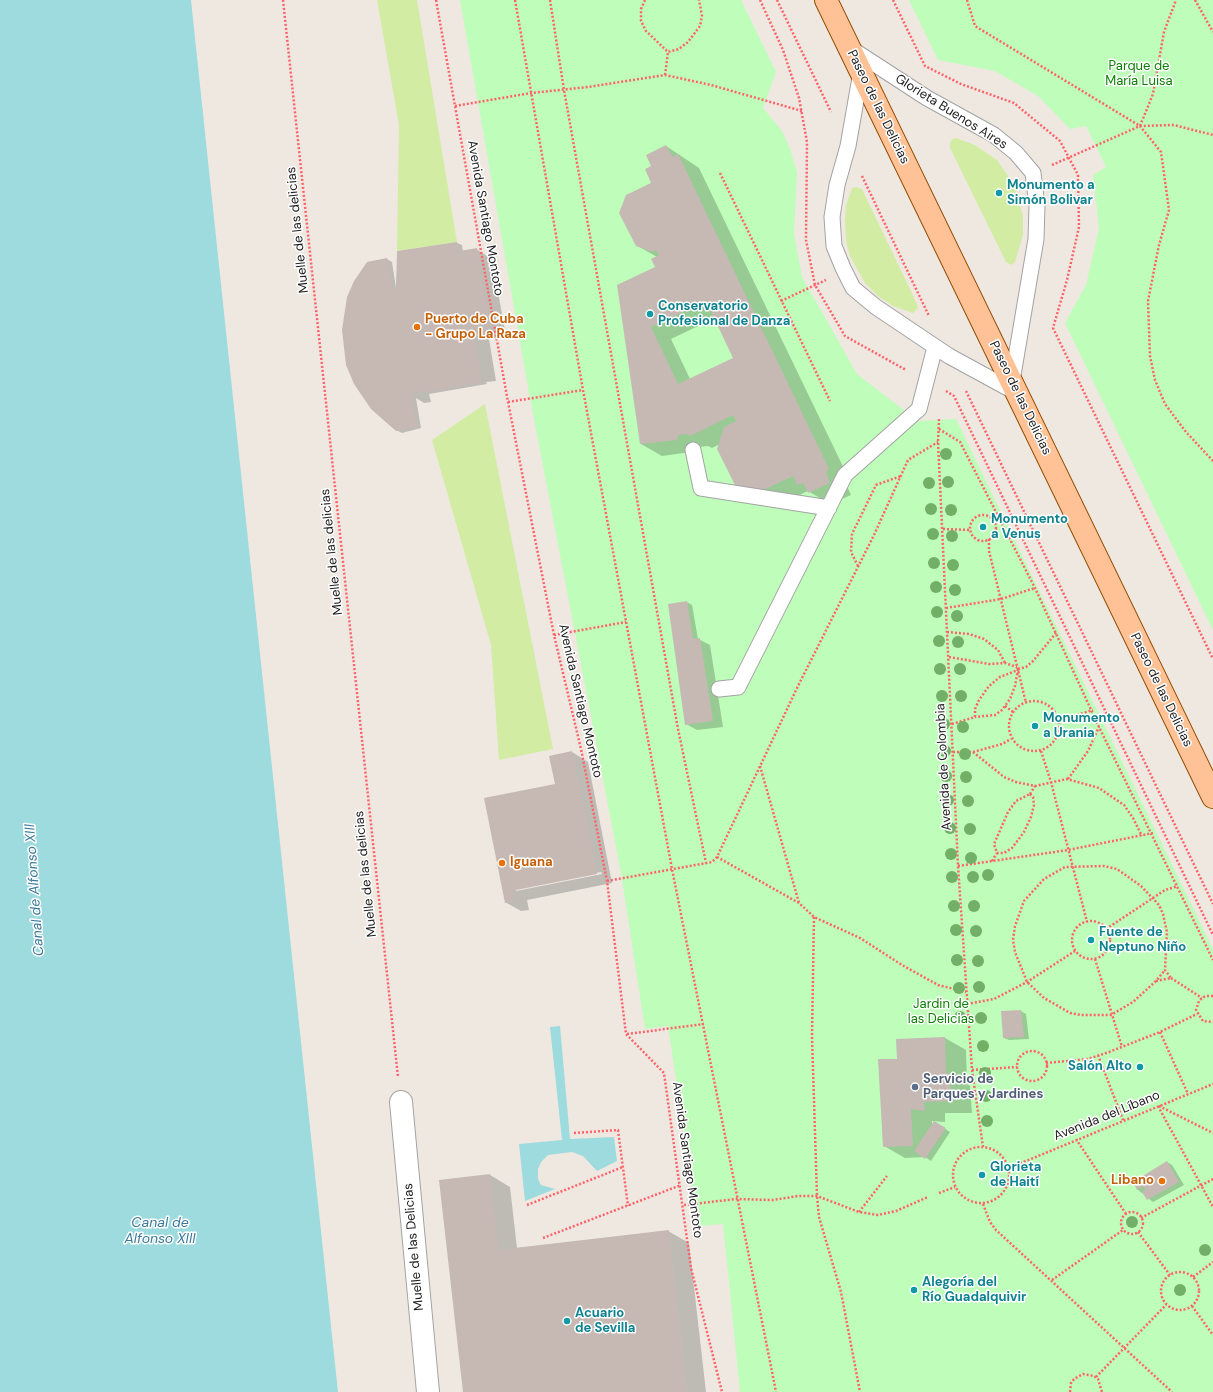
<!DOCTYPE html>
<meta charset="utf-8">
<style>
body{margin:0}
canvas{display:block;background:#eee8e1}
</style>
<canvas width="1213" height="1392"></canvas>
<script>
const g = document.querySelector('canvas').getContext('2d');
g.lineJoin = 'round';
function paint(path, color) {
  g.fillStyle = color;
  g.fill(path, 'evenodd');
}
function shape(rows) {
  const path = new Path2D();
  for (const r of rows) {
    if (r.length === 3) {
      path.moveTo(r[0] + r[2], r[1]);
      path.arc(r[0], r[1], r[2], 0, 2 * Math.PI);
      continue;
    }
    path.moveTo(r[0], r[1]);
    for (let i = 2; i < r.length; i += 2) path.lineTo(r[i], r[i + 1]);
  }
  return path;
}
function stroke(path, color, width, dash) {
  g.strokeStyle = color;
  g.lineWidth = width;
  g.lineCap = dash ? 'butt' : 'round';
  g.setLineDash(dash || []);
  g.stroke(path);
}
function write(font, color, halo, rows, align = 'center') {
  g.font = font + ' "DM Sans",sans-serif';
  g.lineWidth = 3;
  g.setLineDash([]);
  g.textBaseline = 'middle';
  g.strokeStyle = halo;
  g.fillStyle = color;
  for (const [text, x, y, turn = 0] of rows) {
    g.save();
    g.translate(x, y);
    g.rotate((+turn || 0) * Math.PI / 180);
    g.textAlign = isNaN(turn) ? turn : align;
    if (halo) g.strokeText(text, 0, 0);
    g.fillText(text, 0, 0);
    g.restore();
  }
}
paint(shape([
 [377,0,417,0,457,242,397,251,399,125],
 [956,138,975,145,997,160,1015,186,1023,217,1023,235,1015,262,1011,265,1006,262,950,148,950,143,952,139],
 [856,187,862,189,917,304,918,308,913,313,893,306,878,296,865,283,850,256,846,241,845,222,846,205,852,188],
 [485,404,553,749,499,760,491,645,432,440]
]), '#d2eda3');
paint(shape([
 [460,0,741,0,776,72,763,108,782,131,790,149,797,172,794,234,802,277,857,374,918,421,956,419,1213,949,1213,1392,740,1392,723,1224,698,1226,668,1026,645,1029,621,873,529,393],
 [909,0,1213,0,1213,630,1065,323,1086,285,1099,228,1093,175,1106,167,1086,126,1070,129,1038,96,995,71,938,60]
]), '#bffdba');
paint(shape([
 [0,0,191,0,338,1392,0,1392],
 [560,1026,570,1139,614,1137,617,1161,597,1171,583,1156,572,1152,548,1155,541,1162,538,1169,538,1179,541,1185,555,1189,525,1201,519,1144,562,1140,550,1027]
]), '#9edbdf');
paint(shape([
 [666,146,699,168,850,481,846,484,851,495,830,504,808,491,779,504,757,497,720,444,712,448,708,446,699,447,698,451,662,456,641,444,618,285,657,267,657,257,636,245,653,183,652,166],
 [715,318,734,358,690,379,671,339],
 [457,243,462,245,463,252,476,249,492,259,506,336,489,339,496,381,486,382,487,384,429,394,431,402,424,403,416,398,421,428,402,433,396,430,354,282,368,263,387,259,392,262,396,288,398,252],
 [687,602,692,605,698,639,710,645,723,727,697,730,686,724,669,605],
 [572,752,588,762,612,883,527,900,529,910,521,911,505,902],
 [601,872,602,874,516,891,516,889],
 [1021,1011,1026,1014,1029,1039,1009,1040,1004,1038,1002,1012],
 [945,1038,966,1050,967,1084,970,1086,972,1113,945,1113,945,1122,932,1121,932,1126,939,1125,950,1132,931,1161,925,1157,905,1158,884,1146,898,1060],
 [1167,1162,1172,1165,1184,1185,1153,1202,1137,1189],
 [490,1175,510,1187,517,1248,668,1231,689,1243,706,1392,464,1392]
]), '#0003');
paint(shape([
 [666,145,673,157,678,154,829,469,826,472,830,483,808,493,803,483,797,485,793,476,757,493,735,485,717,449,724,427,736,421,733,415,690,436,688,434,678,435,677,440,640,444,617,285,655,267,651,259,659,255,656,250,653,252,636,246,619,213,626,195,651,183,645,169,651,166,646,155],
 [706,301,733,358,678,384,651,327],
 [457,242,460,251,477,248,490,327,473,330,482,382,411,394,417,426,396,431,371,409,354,384,346,365,342,330,347,297,354,281,367,262,387,258,393,290,396,289,397,251],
 [687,601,693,639,700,638,713,721,685,725,668,604],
 [572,751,597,874,511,891,514,901,505,903,484,798,555,784,549,756],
 [1021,1010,1024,1037,1003,1038,1001,1011],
 [945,1037,946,1073,949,1073,952,1101,924,1102,925,1111,911,1109,913,1146,883,1147,878,1059,897,1059,896,1039],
 [934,1121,946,1128,925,1159,914,1151],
 [1167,1161,1179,1182,1147,1200,1142,1192,1145,1190,1143,1186,1137,1190,1133,1182],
 [490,1174,498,1250,669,1230,687,1392,463,1392,439,1180]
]), '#c6b9b4');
const service = shape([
 [850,48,927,98,994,135,1016,153,1033,173,1037,206,1036,239,1012,381],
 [861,72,848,146,837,185,832,217,834,246,843,268,853,288,876,307,949,356,1017,393],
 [693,450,701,488,829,508],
 [719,689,738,687,845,475,919,409,935,347]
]);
const minor = shape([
 [401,1102,428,1392]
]);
const primary = shape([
 [826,0,1213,797]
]);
stroke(service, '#a3a3a3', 17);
stroke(minor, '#a3a3a3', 24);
stroke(primary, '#954d00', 24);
stroke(shape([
 [283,0,398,1077],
 [436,0,508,402,554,635,581,749,607,881,626,1034,664,1073,691,1268,722,1392],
 [515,0,583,390,672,869,776,1392],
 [550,0,564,90,678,729,706,863],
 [645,0,641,9,641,21,646,31,668,52,679,49,688,42,700,26,702,16,699,0],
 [760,0,783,50,799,98,807,142,806,240,815,285,845,336,906,370],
 [777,0,831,112],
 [893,0,925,66,961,84,1014,103,1060,141,1078,175,1079,227,1067,280,1053,328,1213,659],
 [967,0,975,26,1140,126,1174,125,1213,135],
 [1195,0,1213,32],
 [665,75,668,52],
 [455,106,531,93,588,87,665,75,711,85,802,111],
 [1140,126,1153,94,1164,32,1176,0],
 [1052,165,1140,126,1161,152,1169,210,1159,245,1148,301,1150,356,1155,380,1165,404,1186,432,1213,461],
 [720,173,830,401],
 [862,176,929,316],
 [781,301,826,280],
 [946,391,954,396,1213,935],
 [966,391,1213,904],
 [508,402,583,390],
 [939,419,938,442,958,866,972,1070,983,1147],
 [939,429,960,442,1035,588,1099,727,1213,960],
 [983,528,13],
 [943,529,971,530],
 [989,539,989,551,1026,703],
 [858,566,851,552,852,534,876,485,901,476],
 [946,608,1001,599,1035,588],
 [947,632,969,634,984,639,998,650,1005,663],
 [554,635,626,622],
 [949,657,989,664,1005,663,1017,667],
 [1018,669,1026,667,1033,661,1056,633],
 [1034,726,25],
 [1005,706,1013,712],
 [1058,721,1093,710],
 [952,724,975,717,975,709,979,700,989,686,1000,677,1018,670,1015,686,1010,699,1002,710,995,715,975,717],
 [1041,751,1051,782,1087,922],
 [953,752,973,752,1002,744,1011,739],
 [973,752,1004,777,1016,782,1035,786,1067,779,1099,788,1124,805,1133,818,1142,836],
 [760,766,799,903],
 [1068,779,1088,751,1099,727],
 [1030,794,1033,797,1034,805,1031,817,1024,832,1012,848,1004,853,997,853,994,844,1008,812,1016,801,1030,794],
 [1030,794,1035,786],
 [717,857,799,903,814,917,860,938,902,965,938,985,966,992],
 [992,861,997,853],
 [958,866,1068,850,1153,833],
 [607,881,712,862,717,857,798,686,874,535,908,460,938,442],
 [814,917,812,1037,817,1196,819,1217,841,1292,860,1392],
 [1091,940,19],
 [1106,929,1165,890,1178,886],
 [1095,959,1122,1047],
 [1171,978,1202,998],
 [1156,981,1133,1002,1111,1015,1081,1015,1070,1013,1044,998,1027,982,1015,952,1013,940,1015,926,1024,901,1044,879,1065,867,1104,866,1117,869,1141,886,1159,905,1163,914,1167,932,1165,970,1171,978,1156,981,1165,970],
 [1213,996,1206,996,1202,998,1199,1001,1196,1010,1203,1021,1213,1022],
 [967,1004,994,999,1027,982,1075,951],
 [1160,1032,1188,1094],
 [627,1034,704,1024],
 [1032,1066,15],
 [1098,1055,1123,1120],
 [1046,1063,1088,1059,1109,1052,1160,1032,1197,1014],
 [972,1070,1017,1067],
 [1158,1106,1213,1207],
 [1159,1106,1213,1133],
 [574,1133,618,1130,628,1206],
 [1076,1139,1126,1214],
 [981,1175,28],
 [1009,1168,1213,1084],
 [939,1193,955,1187],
 [983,1204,990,1222,996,1230,1172,1392],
 [527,1205,623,1167],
 [684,1205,736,1199,773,1200,798,1196,817,1196,859,1212,878,1215,896,1211,928,1197],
 [1132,1223,11],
 [859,1212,887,1176],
 [1141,1218,1213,1179],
 [1138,1232,1170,1275],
 [543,1238,681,1185],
 [1180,1291,19],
 [1193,1277,1213,1262],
 [1052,1280,1123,1230],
 [1192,1306,1213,1335],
 [1096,1377,1166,1305],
 [1070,1392,1071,1383,1074,1379,1083,1374,1094,1376,1098,1379,1102,1392]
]), '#ff6269', 2.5, [2, 2]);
stroke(service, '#fff', 15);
stroke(minor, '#fff', 22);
stroke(primary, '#ffc296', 22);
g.fillStyle = '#72af67';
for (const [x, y] of [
 [946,454],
 [948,482],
 [929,483],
 [931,509],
 [951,510],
 [933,534],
 [952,536],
 [934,563],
 [953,565],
 [936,587],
 [955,590],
 [937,612],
 [957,616],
 [939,641],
 [958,642],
 [940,669],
 [960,669],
 [942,696],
 [961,696],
 [944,724],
 [963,727],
 [945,751],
 [965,754],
 [946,776],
 [966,777],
 [948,800],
 [968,801],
 [950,828],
 [970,829],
 [951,854],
 [971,858],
 [988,875],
 [952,877],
 [973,877],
 [954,906],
 [974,906],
 [956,930],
 [976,931],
 [957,960],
 [978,961],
 [979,987],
 [959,988],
 [960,1017],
 [981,1018],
 [983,1046],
 [985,1073],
 [986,1096],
 [987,1121],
 [1132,1222],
 [1205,1250],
 [1180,1290]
]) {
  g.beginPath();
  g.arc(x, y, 6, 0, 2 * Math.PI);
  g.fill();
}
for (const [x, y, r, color] of [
 [999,193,4,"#0f9aa8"],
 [650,314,4,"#0f9aa8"],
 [417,327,4,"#e8710a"],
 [983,527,4,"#0f9aa8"],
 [1035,726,4,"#0f9aa8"],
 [502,863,4,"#e8710a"],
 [1091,940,4,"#0f9aa8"],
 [1140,1067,4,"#0f9aa8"],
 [915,1087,4,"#5c6f8a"],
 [982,1175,4,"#0f9aa8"],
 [1162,1181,4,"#e8710a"],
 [914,1290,4,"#0f9aa8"],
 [567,1321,4,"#0f9aa8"]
]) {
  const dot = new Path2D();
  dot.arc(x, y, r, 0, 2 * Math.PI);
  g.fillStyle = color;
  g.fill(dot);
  stroke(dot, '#fff', 1.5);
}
write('13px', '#0d8004', '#fff', [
 ["Parque de",1139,67],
 ["María Luisa",1139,82],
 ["Jardin de",941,1005],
 ["las Delicias",941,1020]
]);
write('13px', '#1c1c1c', '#fff', [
 ["Paseo de las Delicias",878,107,64],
 ["Glorieta Buenos Aires",951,112,32],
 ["Avenida Santiago Montoto",485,218,80],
 ["Muelle de las delicias",298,230,-96],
 ["Paseo de las Delicias",1020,398,64],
 ["Muelle de las delicias",332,552,-96],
 ["Paseo de las Delicias",1161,690,64],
 ["Avenida Santiago Montoto",580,701,77],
 ["Avenida de Colombia",944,767,-93],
 ["Muelle de las delicias",366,874,-96],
 ["Avenida del Líbano",1107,1116,-22],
 ["Avenida Santiago Montoto",687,1160,82],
 ["Muelle de las Delicias",414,1247,-95]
]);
write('bold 13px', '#0d838f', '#fff', [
 ["Monumento a",1007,186],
 ["Simón Bolivar",1007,201],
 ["Conservatorio",658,307],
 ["Profesional de Danza",658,322],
 ["Monumento",991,520],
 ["a Venus",991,535],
 ["Monumento",1043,719],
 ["a Urania",1043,734],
 ["Fuente de",1099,933],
 ["Neptuno Niño",1099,948],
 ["Salón Alto",1132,1067,"right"],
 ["Glorieta",990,1168],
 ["de Haití",990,1183],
 ["Alegoría del",922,1283],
 ["Río Guadalquivir",922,1298],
 ["Acuario",575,1314],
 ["de Sevilla",575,1329]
], 'left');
write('bold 13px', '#c56008', '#fff', [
 ["Puerto de Cuba",425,320],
 ["- Grupo La Raza",425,335],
 ["Iguana",510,863],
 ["Libano",1154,1181,"right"]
], 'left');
write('bold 13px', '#4e5e75', '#fff', [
 ["Servicio de",923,1080],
 ["Parques y Jardines",923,1095]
], 'left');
write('italic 14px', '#3c7999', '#fff', [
 ["Canal de Alfonso XIII",35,890,-94],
 ["Canal de",160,1223],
 ["Alfonso XIII",160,1239]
]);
</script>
